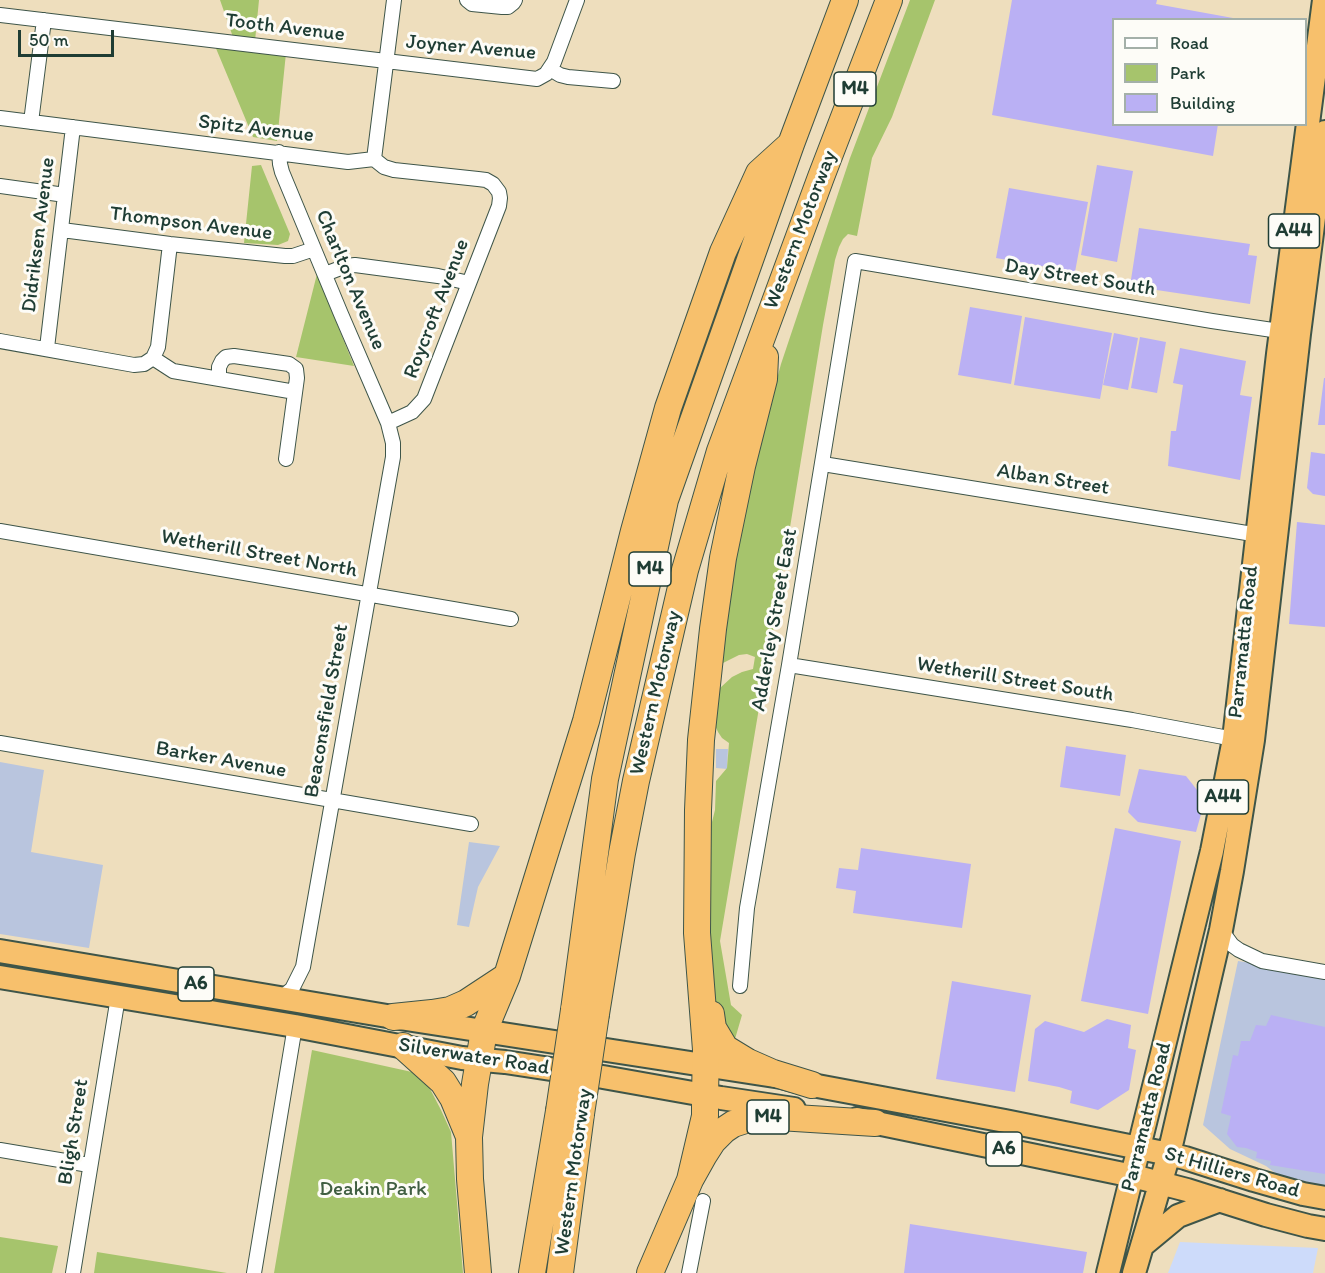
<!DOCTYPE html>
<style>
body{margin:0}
#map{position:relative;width:1325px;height:1273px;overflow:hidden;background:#eedebd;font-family:Itim,sans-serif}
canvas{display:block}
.legend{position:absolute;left:1112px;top:18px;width:195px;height:108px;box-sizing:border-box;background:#fdfcf7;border:2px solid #a4b0a9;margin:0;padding:8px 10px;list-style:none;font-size:18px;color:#1f3d34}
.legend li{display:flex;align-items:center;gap:12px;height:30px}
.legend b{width:30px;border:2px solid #a4b0a9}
.scale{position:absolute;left:18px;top:30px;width:96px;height:27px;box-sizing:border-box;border:3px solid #1f3d34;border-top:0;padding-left:8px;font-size:18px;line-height:21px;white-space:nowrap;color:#1f3d34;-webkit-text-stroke:4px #fdfcf7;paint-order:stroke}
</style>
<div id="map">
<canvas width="1325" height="1273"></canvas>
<ul class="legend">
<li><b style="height:8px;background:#fff"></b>Road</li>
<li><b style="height:16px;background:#a6c46c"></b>Park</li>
<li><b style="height:16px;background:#bab0f4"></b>Building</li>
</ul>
<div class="scale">50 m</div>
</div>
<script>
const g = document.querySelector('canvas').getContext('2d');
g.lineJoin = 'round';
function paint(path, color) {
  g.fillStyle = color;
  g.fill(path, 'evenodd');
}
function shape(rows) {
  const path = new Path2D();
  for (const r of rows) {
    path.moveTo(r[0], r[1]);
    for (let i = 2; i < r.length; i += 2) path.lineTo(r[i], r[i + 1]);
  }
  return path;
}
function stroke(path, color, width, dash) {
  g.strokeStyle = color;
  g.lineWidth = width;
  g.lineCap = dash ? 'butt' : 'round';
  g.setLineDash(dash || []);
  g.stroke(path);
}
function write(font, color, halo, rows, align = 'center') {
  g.font = font + ' Itim,sans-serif';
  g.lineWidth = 6;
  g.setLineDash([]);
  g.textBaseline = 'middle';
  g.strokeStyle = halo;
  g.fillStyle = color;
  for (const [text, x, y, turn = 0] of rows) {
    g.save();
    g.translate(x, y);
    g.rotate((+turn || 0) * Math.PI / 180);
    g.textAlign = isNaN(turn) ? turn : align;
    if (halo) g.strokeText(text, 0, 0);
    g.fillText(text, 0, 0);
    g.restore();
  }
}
paint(shape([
 [1180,1242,1318,1248,1313,1273,1168,1273]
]), '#cddbfa');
paint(shape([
 [716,749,728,749,727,769,716,768],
 [0,762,44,770,31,852,103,865,89,948,0,934],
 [469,842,500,846,478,887,469,927,457,925],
 [1238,961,1325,974,1325,1198,1303,1194,1266,1166,1230,1149,1203,1125]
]), '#b9c5de');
paint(shape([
 [220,0,259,0,255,41,234,40],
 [910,0,935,0,892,117,872,158,857,236,848,234,843,239,839,247,835,260,823,325,770,650,761,696,720,941,731,1005,742,1015,735,1039,728,1042,716,1019,708,904,708,838,715,810,716,781,727,768,729,743,722,738,718,732,713,721,720,688,732,677,742,672,753,669,755,657,747,654,739,655,721,664,732,578,751,475,781,364,850,158],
 [215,46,286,53,277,141,253,137],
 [261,165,290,234,288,241,278,245,244,243,252,166],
 [317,274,354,366,296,357],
 [312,1050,412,1072,428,1085,441,1110,451,1132,463,1273,274,1273],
 [0,1237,58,1246,52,1273,0,1273],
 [97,1252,227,1273,94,1273]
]), '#a6c46c');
paint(shape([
 [1012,0,1157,0,1156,4,1233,18,1233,20,1114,20,1114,124,1218,124,1213,156,992,115],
 [1097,165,1133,171,1117,262,1081,255],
 [1009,188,1088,202,1075,272,996,258],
 [1139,228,1250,244,1248,255,1257,256,1250,304,1130,286],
 [970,307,1022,316,1011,384,958,375],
 [1025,317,1112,333,1100,399,1014,385],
 [1114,333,1138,338,1128,390,1103,385],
 [1140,337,1166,342,1157,393,1131,388],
 [1180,348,1246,361,1240,395,1252,397,1240,480,1168,466,1171,431,1176,431,1183,385,1173,383],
 [1324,378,1325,378,1325,425,1318,425],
 [1311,452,1325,454,1325,496,1313,494,1307,488],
 [1297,522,1325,525,1325,627,1289,624],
 [1066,746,1126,755,1120,796,1060,787],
 [1139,769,1186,776,1205,800,1196,832,1138,822,1128,812],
 [1115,828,1181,841,1148,1014,1081,1001],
 [861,848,971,864,962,928,853,913,856,891,836,888,839,868,858,870],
 [952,981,1031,995,1015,1092,936,1079],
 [1271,1015,1325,1027,1325,1174,1270,1165,1271,1161,1256,1158,1257,1152,1246,1148,1237,1147,1227,1134,1231,1116,1221,1113,1233,1055,1238,1056,1241,1041,1250,1041,1256,1025,1266,1026],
 [1107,1019,1131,1025,1128,1048,1136,1050,1129,1090,1098,1110,1070,1103,1072,1091,1059,1087,1028,1081,1035,1029,1045,1021,1084,1032],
 [910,1224,1087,1252,1083,1273,904,1273]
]), '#bab0f4');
const minor = shape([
 [467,0,472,4,502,7,508,7,513,3,515,0],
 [0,15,537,79,546,74,554,62,577,0],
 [550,69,560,75,568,77,613,81],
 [0,118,348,162,374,159,384,167,394,170,478,179,486,180,493,184,499,192,500,198,499,206,424,399,412,412,388,423],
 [31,122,44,20],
 [279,152,280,164,282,172,341,314,388,423,393,443,393,457,388,485,303,967,292,989,280,999],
 [374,159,394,0],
 [0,186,65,195],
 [62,230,170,244,285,256,293,256,314,249],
 [325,274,346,266,355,265,438,276,469,283],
 [0,341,134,365,144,364,153,358,173,371,295,392],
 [47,348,73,127],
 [153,358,158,347,170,244],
 [219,379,219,367,222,361,226,357,234,356,289,364,296,369,297,378,286,459],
 [823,464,1265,536],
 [0,531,511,619],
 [789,665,1132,720,1234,739],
 [0,743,471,824],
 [1221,930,1232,945,1239,950,1262,961,1325,972],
 [740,986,747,908,789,665,855,261,1212,321,1286,332],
 [0,1150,89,1165],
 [73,1273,118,997],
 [254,1273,295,1026],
 [689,1273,703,1201]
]);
const trunk = shape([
 [0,951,393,1017,781,1077,812,1085,1005,1121,1169,1154,1185,1158,1254,1180,1303,1194,1325,1198],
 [0,977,295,1026,462,1058,505,1062,603,1077,721,1098,794,1109],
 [857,1119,1133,1176,1187,1190,1266,1215,1308,1226,1325,1229],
 [1143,1245,1178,1216,1220,1200],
 [1108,1273,1212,851,1234,739,1278,354,1324,0],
 [1134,1273,1169,1154,1221,930,1232,871,1253,740,1299,334,1325,132]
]);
const motorway = shape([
 [574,1010,605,779,665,500,791,144,845,0],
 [596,1014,622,853,636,781,685,570,720,451,821,177,889,0],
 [711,1014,713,1028,725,1048,748,1062,773,1073,812,1085],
 [393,1017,432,1013,450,1010,466,1003,507,976],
 [403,1046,443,1082,453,1098,468,1134],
 [690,1180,705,1116,705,1095,706,1050,697,933,698,810,701,740,713,629,723,558,742,466,764,379,765,357],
 [478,1273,470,1179,469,1137,475,1084,484,1031,507,976,586,721,634,531,668,408,723,252,759,173,791,144],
 [532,1273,559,1111],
 [560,1273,581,1114],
 [650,1273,690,1180,704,1155,713,1141,724,1130,733,1124,755,1117,779,1117,875,1123]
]);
stroke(minor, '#3e5549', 16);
stroke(trunk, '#3e5549', 26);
stroke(motorway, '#3e5549', 28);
stroke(minor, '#fff', 14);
stroke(trunk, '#f7c06c', 22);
stroke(motorway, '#f7c06c', 26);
const motorwayBridge = shape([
 [559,1111,574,1010],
 [581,1114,596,1014]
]);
stroke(motorwayBridge, '#3e5549', 28, []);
stroke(motorwayBridge, '#f7c06c', 26);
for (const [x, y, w] of [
 [855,89,42],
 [1294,231,51],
 [650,569,42],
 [1223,797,51],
 [196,984,36],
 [768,1117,42],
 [1004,1149,36]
]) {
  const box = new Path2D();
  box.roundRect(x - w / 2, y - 17, w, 34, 4.5);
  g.fillStyle = '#fdfcf7';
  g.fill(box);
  stroke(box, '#1f3d34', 1.5);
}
write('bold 20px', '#1f3d34', null, [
 ["M4",855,89],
 ["A44",1294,231],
 ["M4",650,569],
 ["A44",1223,797],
 ["A6",196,984],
 ["M4",768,1117],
 ["A6",1004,1149]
]);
write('21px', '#1f3d34', '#fdfcf7', [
 ["Tooth Avenue",285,28,7],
 ["Joyner Avenue",471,48,5],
 ["Spitz Avenue",256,129,7],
 ["Thompson Avenue",191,224,7],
 ["Western Motorway",801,230,-69],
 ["Didriksen Avenue",39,235,-83],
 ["Day Street South",1080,278,9],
 ["Charlton Avenue",350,280,67],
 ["Roycroft Avenue",437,309,-69],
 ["Alban Street",1053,480,9],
 ["Wetherill Street North",259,554,10],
 ["Adderley Street East",775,620,-80],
 ["Parramatta Road",1244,642,-84],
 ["Wetherill Street South",1015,680,9],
 ["Western Motorway",656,693,-77],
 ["Beaconsfield Street",327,711,-80],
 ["Barker Avenue",221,760,10],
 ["Silverwater Road",474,1057,9],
 ["Parramatta Road",1147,1117,-76],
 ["Bligh Street",74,1132,-81],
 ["Western Motorway",574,1172,-82],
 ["St Hilliers Road",1232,1173,16]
]);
write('21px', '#415f42', '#fdfcf7', [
 ["Deakin Park",373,1190]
]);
</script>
